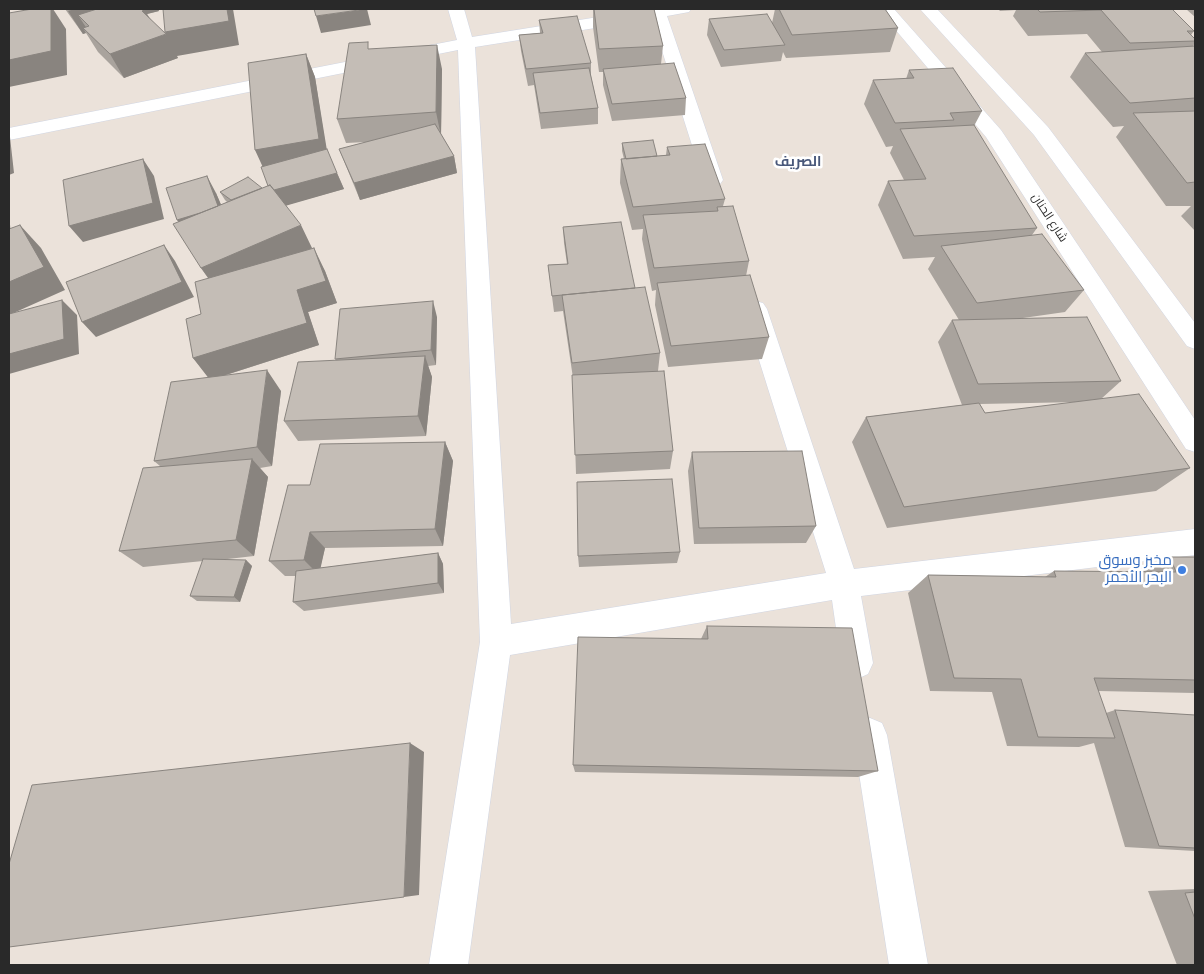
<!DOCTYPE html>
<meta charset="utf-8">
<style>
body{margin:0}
#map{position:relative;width:1204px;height:974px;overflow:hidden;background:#ebe2da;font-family:Roboto,sans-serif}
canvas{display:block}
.frame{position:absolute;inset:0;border:10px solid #292929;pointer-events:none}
</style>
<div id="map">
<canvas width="1204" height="974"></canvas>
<div class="frame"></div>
</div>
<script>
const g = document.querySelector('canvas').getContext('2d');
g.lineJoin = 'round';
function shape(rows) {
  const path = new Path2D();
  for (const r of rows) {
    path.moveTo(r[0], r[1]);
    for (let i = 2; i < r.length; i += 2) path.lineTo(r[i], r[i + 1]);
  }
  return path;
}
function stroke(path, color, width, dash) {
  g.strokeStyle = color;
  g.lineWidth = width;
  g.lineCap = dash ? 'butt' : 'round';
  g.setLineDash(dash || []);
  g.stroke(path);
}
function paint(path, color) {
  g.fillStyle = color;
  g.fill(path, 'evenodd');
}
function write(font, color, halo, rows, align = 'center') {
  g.font = font + ' Roboto,Cairo,sans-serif';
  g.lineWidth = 5;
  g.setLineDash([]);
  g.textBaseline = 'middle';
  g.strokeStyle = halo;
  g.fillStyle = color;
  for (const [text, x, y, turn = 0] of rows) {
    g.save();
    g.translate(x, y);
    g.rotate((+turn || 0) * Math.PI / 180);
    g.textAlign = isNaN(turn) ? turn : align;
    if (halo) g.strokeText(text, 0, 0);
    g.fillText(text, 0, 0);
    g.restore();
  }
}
const street = shape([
 [448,9,464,9,472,37,649,9,691,9,689,12,667,16,723,180,720,184,713,186,706,184,703,180,652,19,475,47,511,624,826,573,743,309,747,303,755,301,763,303,767,309,854,569,1195,529,1195,555,861,596,873,663,868,674,857,679,846,674,841,663,832,600,510,655,468,965,429,965,480,642,458,50,9,140,9,128,457,40,448,9],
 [870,718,882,723,887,735,928,965,889,965,853,735,858,723,870,718]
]);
const secondary = shape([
 [878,9,894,9,1001,130,1195,420,1195,452,1186,449,986,137,878,9],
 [920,9,937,9,1048,127,1195,323,1195,349,1187,346,1034,135,920,9]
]);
stroke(street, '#d0d5e2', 1);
stroke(secondary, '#d0d5e2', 1);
paint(street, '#fff');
paint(secondary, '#fff');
paint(shape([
 [65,9,158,9,159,11,147,14,178,58,124,78,98,52,86,33,83,34],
 [593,9,654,9,663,46,661,64,686,98,685,115,612,121,603,85,603,72,599,72,593,27],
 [775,9,885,9,898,28,890,52,786,58,783,52,781,61,721,67,707,35,709,19,772,23],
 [998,9,1172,9,1194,31,1191,35,1195,39,1195,43,1193,46,1195,45,1195,231,1181,216,1191,206,1166,206,1116,137,1124,126,1113,127,1070,77,1085,53,1102,52,1087,34,1028,36,1013,16,1016,10,1000,11],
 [1186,9,1195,9,1195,17],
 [539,20,591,63,591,76,598,108,598,124,541,129,534,85,528,86,521,51,519,35,540,33],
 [371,49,442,69,441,134,454,156,457,173,360,200,339,149,366,142,346,143,337,119],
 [306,54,315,77,326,149,337,173,344,189,286,205,325,271,337,303,308,312,319,345,223,376,281,391,272,466,260,468,268,477,254,556,219,560,246,560,252,566,240,602,197,601,190,596,203,561,143,567,119,551,160,466,154,461,209,377,193,358,208,278,201,268,178,222,216,193,221,205,227,202,225,200,220,192,262,188,268,186,262,166],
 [909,70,982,111,974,126,1037,228,1032,235,1084,290,1065,312,1016,319,1121,381,1101,399,1190,468,1156,491,887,528,852,442,866,417,962,405,938,342,952,320,959,320,928,269,935,257,903,259,878,205,888,181,904,180,890,153,893,146,886,147,864,104,873,80,906,79],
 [1079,402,985,413,980,404],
 [622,143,657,156,666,155,667,147,725,199,723,206,749,261,746,276,769,337,762,359,668,367,655,305,656,290,652,291,642,239,643,229,632,230,620,183,621,159,624,159,622,151],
 [563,227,635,288,660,353,658,371,673,451,670,469,576,474,573,378,563,311,554,312,548,265,567,264,564,243],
 [437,317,436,365,428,366,432,377,426,436,298,441,284,421,336,360,335,359],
 [445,442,453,461,443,546,325,548,320,568,438,553,443,564,444,593,304,611,293,602,296,576,285,576,269,561,310,485],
 [692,452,816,526,806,543,694,544,688,471],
 [680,552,677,563,579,567,578,556],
 [1170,557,1195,557,1195,693,1098,691,1106,713,1115,710,1195,715,1195,851,1125,847,1094,743,1079,747,1007,746,992,692,930,691,908,593,928,575,1045,577,1054,571,1142,572],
 [707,626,878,771,858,777,575,772,573,765,701,639],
 [1195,889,1195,965,1177,965,1148,891]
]), '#a9a39d');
paint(shape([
 [51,9,53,9,66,29,67,75,9,87,9,60],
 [74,9,158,9,159,11,147,14,157,33,89,26,78,15,89,32,83,28,86,33,83,34,68,11],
 [227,9,233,9,239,45,177,56,165,32],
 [367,9,371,25,321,33,316,16],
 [166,34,178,58,124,78,110,54],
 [437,45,442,69,441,136,436,112],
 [306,54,315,77,329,163,266,174,255,150],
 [9,135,10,137,14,173,9,175],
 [454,156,457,173,360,200,354,183],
 [143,159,154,176,164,219,83,242,69,226],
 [337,173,344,189,278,208,269,191],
 [207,176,216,193,229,223,188,236,177,220],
 [9,214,12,246,9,247],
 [20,225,41,248,65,290,9,315,9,282],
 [301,225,312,248,217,290,201,268],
 [164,245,175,261,194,297,96,337,82,322],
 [314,248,325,271,337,303,308,312,319,345,210,380,193,358,297,290],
 [62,300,77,315,79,354,9,374,9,354],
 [433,301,437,317,436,365,431,350],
 [425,356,432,377,426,436,418,416],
 [267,370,281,391,272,466,257,447],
 [445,442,453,461,443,546,435,529],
 [252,459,268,477,254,556,236,540],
 [310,532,325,548,319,575,304,560],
 [438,553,443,564,444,593,438,583],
 [246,560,252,566,240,602,234,597],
 [410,743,424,752,419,895,404,897]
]), '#89847f');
const building = shape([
 [32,9,51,9,51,51,9,60,9,13,32,9],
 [97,9,143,9,145,10,142,11,166,34,110,54,83,28,89,26,78,15,97,9],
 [163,9,227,9,229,21,165,32,163,9],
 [314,9,366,9,316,16,314,9],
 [594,9,654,9,663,46,599,49,594,9],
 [779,9,885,9,898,28,792,35,779,9],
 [1037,9,1172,9,1194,31,1187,31,1195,39,1195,41,1130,43,1101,10,1040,12,1037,9],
 [767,14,785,45,724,50,709,19,767,14],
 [577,16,591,63,526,69,519,35,543,33,539,20,577,16],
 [368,42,368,49,437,45,436,112,337,119,349,43,368,42],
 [1195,46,1195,98,1130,103,1085,53,1195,46],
 [306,54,319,139,255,150,248,63,306,54],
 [674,63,686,98,612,104,603,69,674,63],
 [589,68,598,108,540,113,533,73,589,68],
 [953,68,982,111,950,113,954,120,895,123,873,80,914,78,909,70,953,68],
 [1195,111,1195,182,1187,183,1133,113,1195,111],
 [435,124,454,156,354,183,339,149,435,124],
 [974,125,1037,228,914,236,888,181,926,179,900,129,974,125],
 [653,140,657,156,626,159,622,143,653,140],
 [705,144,725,199,633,207,621,159,670,155,667,147,705,144],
 [327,149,337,173,274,190,270,185,268,186,261,167,327,149],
 [143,159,153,203,69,226,63,180,143,159],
 [207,176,218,206,200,213,177,220,166,188,207,176],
 [248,177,262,188,231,200,220,192,248,177],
 [270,185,301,225,201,268,173,224,270,185],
 [733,206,749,261,654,268,643,215,718,211,717,207,733,206],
 [621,222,635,288,552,296,548,265,568,264,563,227,621,222],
 [20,225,44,267,9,282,9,229,20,225],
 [1042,234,1084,290,977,303,941,246,1042,234],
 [164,245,182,282,82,322,66,282,164,245],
 [314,248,326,281,297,290,307,323,193,358,186,319,201,314,195,282,314,248],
 [750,275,769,337,671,346,657,283,750,275],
 [645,287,660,353,572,363,562,295,645,287],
 [62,300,64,339,9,354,9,314,62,300],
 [433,301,431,350,335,359,340,309,433,301],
 [1087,317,1121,381,978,384,952,320,1087,317],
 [425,356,418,416,284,421,298,362,425,356],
 [267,370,257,447,154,461,171,382,267,370],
 [664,371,673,451,575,455,572,375,664,371],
 [1139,394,1190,468,904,507,866,417,979,403,985,413,1139,394],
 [445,442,435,529,310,532,304,560,269,561,288,485,310,485,320,444,445,442],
 [802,451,816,526,699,528,692,452,802,451],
 [252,459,236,540,119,551,143,468,252,459],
 [672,479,680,552,578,556,577,482,672,479],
 [438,553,438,583,293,602,296,571,438,553],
 [1170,557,1195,557,1195,680,1094,678,1115,738,1038,737,1021,679,954,678,928,575,1056,577,1054,571,1176,572,1170,557],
 [203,559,246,560,234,597,190,596,203,559],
 [707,626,852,628,878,771,573,765,578,637,708,639,707,626],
 [1115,710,1195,715,1195,848,1159,846,1115,710],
 [410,743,404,897,9,947,9,864,32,785,410,743],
 [1195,892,1195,919,1185,893,1195,892]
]);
paint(building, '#c4bdb6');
stroke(building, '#89847f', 1);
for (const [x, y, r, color] of [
 [1182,570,5,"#3f7fe0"]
]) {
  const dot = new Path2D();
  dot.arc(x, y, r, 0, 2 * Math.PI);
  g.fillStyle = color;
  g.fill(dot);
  stroke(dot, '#fff', 2);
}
write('12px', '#292929', '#fff', [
 ["شارع الحنان",1049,218,57]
]);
write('bold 14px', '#49587a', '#fff', [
 ["الصريف",798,162]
]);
write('15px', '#366cbe', '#fff', [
 ["مخبز وسوق",1172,561],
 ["البحر الأحمر",1172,578]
], 'right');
</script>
